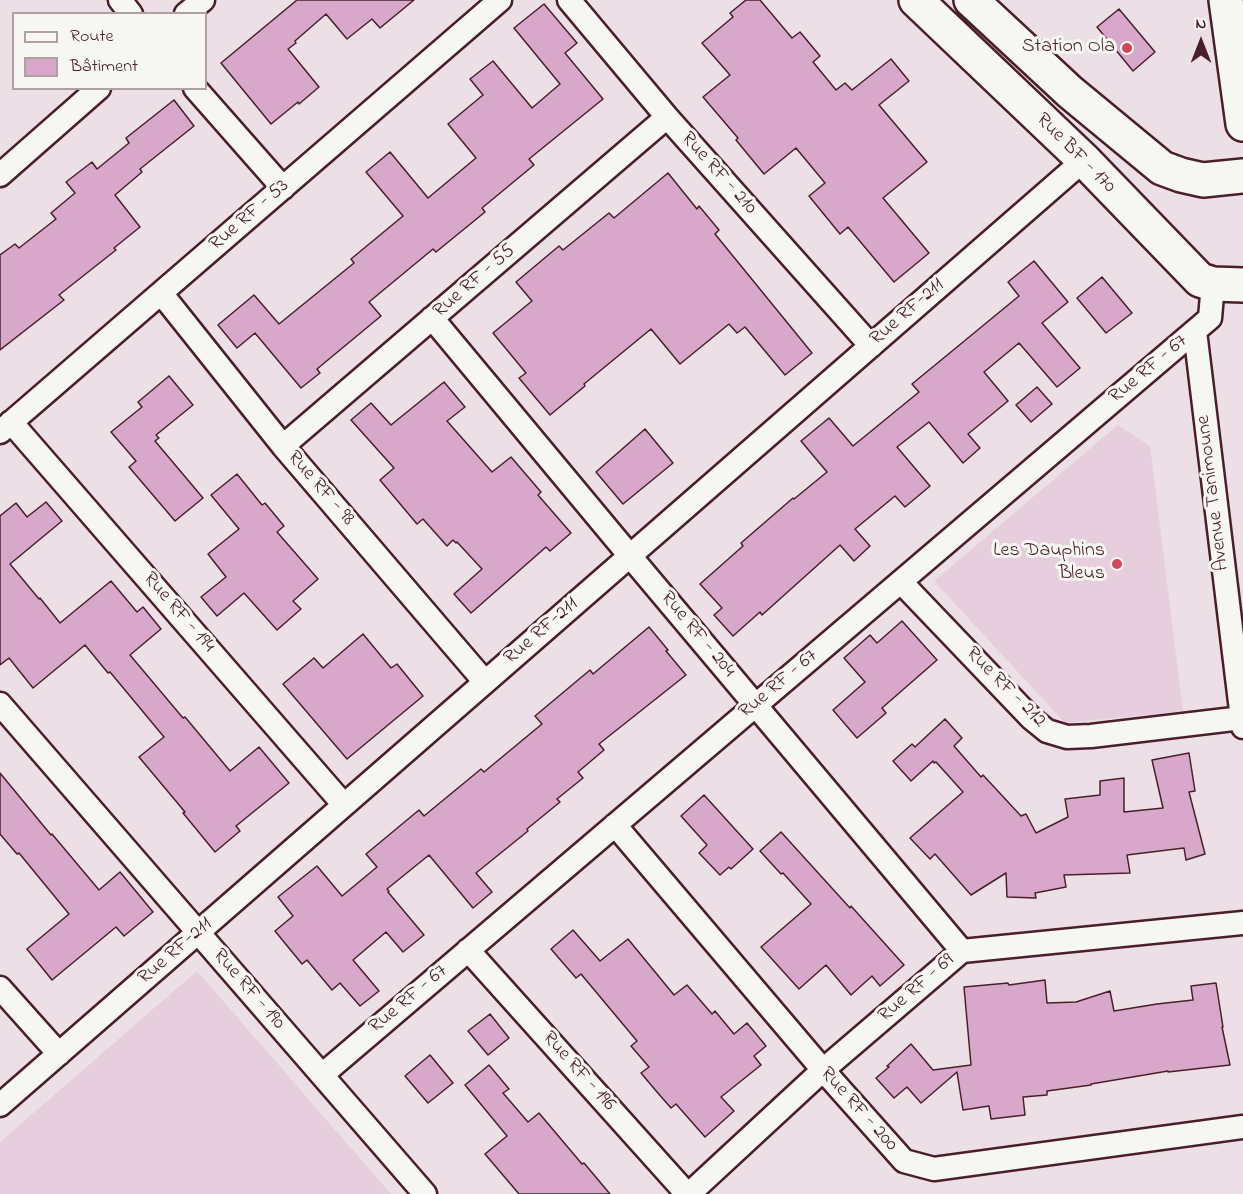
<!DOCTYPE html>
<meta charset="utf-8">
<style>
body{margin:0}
#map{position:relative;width:1243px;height:1194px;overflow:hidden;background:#eddfe6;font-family:"Indie Flower",sans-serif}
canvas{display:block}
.legend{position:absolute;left:12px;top:12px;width:195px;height:78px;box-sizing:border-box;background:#f6f6f2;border:2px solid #b1a0a2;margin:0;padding:8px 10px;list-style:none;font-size:18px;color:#4a1f2b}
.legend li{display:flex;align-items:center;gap:12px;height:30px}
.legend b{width:30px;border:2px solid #b1a0a2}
.north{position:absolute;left:1171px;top:12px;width:60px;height:60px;-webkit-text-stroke:4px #f6f6f2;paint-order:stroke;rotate:0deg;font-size:16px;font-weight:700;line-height:24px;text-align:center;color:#4a1f2b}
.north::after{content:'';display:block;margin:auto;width:21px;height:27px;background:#4a1f2b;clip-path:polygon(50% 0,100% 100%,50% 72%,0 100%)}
</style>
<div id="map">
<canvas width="1243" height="1194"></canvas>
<ul class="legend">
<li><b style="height:8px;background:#f6f6f2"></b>Route</li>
<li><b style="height:16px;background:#d7a8c9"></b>Bâtiment</li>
</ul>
<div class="north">N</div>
</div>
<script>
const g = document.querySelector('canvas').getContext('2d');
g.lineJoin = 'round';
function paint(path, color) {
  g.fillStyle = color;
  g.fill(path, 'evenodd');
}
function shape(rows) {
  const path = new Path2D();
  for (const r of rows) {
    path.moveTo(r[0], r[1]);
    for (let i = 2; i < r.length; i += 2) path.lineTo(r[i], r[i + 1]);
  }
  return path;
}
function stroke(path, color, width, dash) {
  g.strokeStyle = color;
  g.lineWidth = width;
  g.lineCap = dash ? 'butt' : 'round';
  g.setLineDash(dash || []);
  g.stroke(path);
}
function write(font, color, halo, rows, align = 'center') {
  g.font = font + ' "Indie Flower",sans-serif';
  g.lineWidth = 6;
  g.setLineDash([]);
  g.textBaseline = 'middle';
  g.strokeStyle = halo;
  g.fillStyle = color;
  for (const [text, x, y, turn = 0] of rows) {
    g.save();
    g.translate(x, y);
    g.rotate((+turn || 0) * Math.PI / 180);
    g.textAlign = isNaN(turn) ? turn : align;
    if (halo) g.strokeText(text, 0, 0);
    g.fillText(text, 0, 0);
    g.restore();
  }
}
paint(shape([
 [1118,425,1150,446,1183,711,1065,723,934,581],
 [197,971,391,1194,0,1194,0,1142]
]), '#e6cedd');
const building = shape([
 [297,0,414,0,380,28,372,19,347,39,326,14,295,41,296,43,288,49,319,87,299,104,298,102,271,124,221,63,297,0],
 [746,0,760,0,792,38,800,32,820,56,813,62,836,90,845,83,852,90,891,59,909,81,879,105,927,162,883,198,929,253,894,282,848,227,840,234,809,196,825,183,796,148,764,174,736,140,738,138,703,97,730,75,702,43,733,17,730,13,746,0],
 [544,4,577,43,565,53,603,99,529,159,534,165,482,208,485,212,436,252,433,249,369,302,381,316,317,369,320,373,301,388,255,333,237,348,218,325,254,295,279,324,354,263,351,259,403,216,366,172,390,152,428,198,476,158,448,124,483,95,470,79,493,61,532,108,560,84,514,28,544,4],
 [1119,9,1155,52,1133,71,1097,27,1119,9],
 [174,100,194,126,140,169,142,172,115,195,140,227,114,248,116,250,59,295,64,300,0,350,0,255,15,244,19,248,56,219,51,213,75,193,66,182,92,162,97,169,129,143,126,138,174,100],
 [668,173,697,209,699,206,719,230,715,234,812,353,785,375,745,327,737,333,729,324,680,364,651,329,584,384,585,386,550,415,519,378,526,373,493,333,532,301,516,282,559,246,563,250,609,213,614,218,668,173],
 [1034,261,1068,302,1042,323,1080,368,1057,387,1019,343,984,372,1008,401,968,434,980,448,963,463,929,422,897,447,930,486,905,507,895,496,855,529,870,546,854,561,840,545,762,615,760,612,733,636,714,615,722,608,700,584,743,546,741,543,793,498,794,499,827,472,801,441,829,418,853,446,919,392,912,384,1019,296,1008,282,1034,261],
 [1102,277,1132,313,1106,333,1077,298,1102,277],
 [169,376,193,405,156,435,159,438,155,441,203,498,175,521,129,467,136,461,111,432,142,407,138,402,169,376],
 [444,382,465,407,447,421,492,472,511,457,541,492,538,495,571,533,550,551,546,547,471,613,454,594,482,569,457,542,456,543,453,540,447,546,423,519,417,524,380,480,394,468,351,420,371,403,391,425,444,382],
 [1037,387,1052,404,1031,422,1016,405,1037,387],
 [645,429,673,463,623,504,596,472,645,429],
 [237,474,262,505,265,503,284,526,277,532,318,579,293,601,301,609,277,630,244,593,217,616,201,597,226,577,208,554,239,529,211,495,237,474],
 [46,502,62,521,10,564,39,599,40,598,60,623,111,581,137,612,143,607,161,629,130,655,183,718,185,717,230,771,259,747,289,783,236,826,240,831,215,852,183,813,185,812,139,757,164,737,110,672,108,673,85,645,33,688,9,658,0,665,0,516,16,503,27,517,46,502],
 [902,621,937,660,882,708,886,713,857,738,833,710,865,682,844,658,870,635,877,643,902,621],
 [649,627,668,650,666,651,686,675,599,744,604,750,578,772,583,778,557,799,560,802,527,829,528,831,476,873,492,892,473,908,429,855,387,889,389,891,388,892,424,935,403,952,386,932,353,960,379,991,360,1006,340,983,332,990,307,960,302,964,275,931,293,916,278,897,317,866,342,896,377,867,366,854,419,810,424,816,481,769,484,772,542,724,535,716,590,670,593,674,649,627],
 [363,634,391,668,397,664,423,696,347,759,283,684,314,658,323,668,363,634],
 [945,719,962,738,954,746,981,777,983,775,1021,816,1026,814,1036,833,1068,817,1065,799,1100,795,1100,781,1124,778,1124,812,1163,808,1152,760,1189,753,1195,791,1189,792,1205,854,1186,860,1184,848,1127,855,1130,873,1064,875,1066,887,1035,893,1036,898,1007,897,1006,873,971,895,935,854,930,859,910,838,963,792,936,762,934,763,933,761,911,781,893,761,912,744,915,747,945,719],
 [0,773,51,835,52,834,99,890,120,872,153,912,124,936,116,927,52,980,27,949,69,914,19,853,17,854,0,834,0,773],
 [704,795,753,849,731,869,729,867,720,875,699,853,707,845,681,816,704,795],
 [781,832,850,908,851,906,904,965,880,986,872,976,851,995,826,965,799,989,761,947,811,904,783,873,781,874,760,851,781,832],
 [573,930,600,961,628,939,674,995,687,985,712,1014,715,1011,734,1034,747,1023,766,1046,754,1056,761,1065,721,1097,734,1111,705,1137,676,1104,671,1108,657,1092,641,1073,649,1067,631,1046,637,1041,581,974,576,978,551,949,573,930],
 [1045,980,1047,1003,1076,1002,1110,991,1114,1011,1157,1004,1193,1000,1191,986,1216,983,1223,1027,1222,1027,1230,1065,1168,1072,1168,1071,1091,1084,1091,1085,1047,1091,1047,1095,1023,1097,1025,1115,991,1119,989,1106,963,1110,957,1072,921,1103,907,1087,894,1098,876,1078,889,1067,887,1066,911,1044,933,1070,971,1065,964,987,1008,983,1009,985,1045,980],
 [490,1014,509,1038,488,1055,468,1031,490,1014],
 [430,1055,453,1083,428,1103,405,1076,430,1055],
 [489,1065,509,1089,503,1093,528,1122,539,1113,582,1164,584,1163,610,1194,519,1194,485,1154,507,1136,465,1085,489,1065]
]);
paint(building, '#d7a8c9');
stroke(building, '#4a1f2b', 1.5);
const minor = shape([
 [120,0,131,14],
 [569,0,667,117,871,346],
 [186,14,203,0],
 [195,88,283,188],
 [0,175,99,88],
 [161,293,283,446,485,682],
 [432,318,630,556,962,951],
 [1195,331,1243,727],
 [11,422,344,805],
 [0,432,500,0],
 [283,446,667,117],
 [901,582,1031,718,1047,731,1067,737,1091,736,1242,718],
 [0,704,425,1194],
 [615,825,823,1070,904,1161,934,1169,1243,1127],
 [468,950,687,1194],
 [0,988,59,1054],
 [322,1075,1210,318,1213,284],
 [0,1105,1084,160],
 [689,1194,823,1070,962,951,1243,923]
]);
const secondary = shape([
 [916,0,1084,160,1200,280,1213,284,1243,285],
 [971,0,1070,92,1162,168,1181,175,1203,180,1243,176]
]);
const primary = shape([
 [1226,0,1243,124]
]);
stroke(minor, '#4a1f2b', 27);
stroke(secondary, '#4a1f2b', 38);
stroke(primary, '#4a1f2b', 38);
stroke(minor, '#f6f6f2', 22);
stroke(secondary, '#f6f6f2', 33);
stroke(primary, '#f6f6f2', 33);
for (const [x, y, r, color] of [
 [1127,48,6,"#d1495b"],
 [1117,564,6,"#d1495b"]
]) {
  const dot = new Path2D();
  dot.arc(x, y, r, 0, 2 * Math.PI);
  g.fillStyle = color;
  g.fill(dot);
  stroke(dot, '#f6f6f2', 2);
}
write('20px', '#4a1f2b', '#f6f6f2', [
 ["Station Ola",1115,48],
 ["Les Dauphins",1105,552],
 ["Bleus",1105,575]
], 'right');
write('20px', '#4a1f2b', '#f6f6f2', [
 ["Rue BF - 170",1075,154,45],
 ["Rue RF - 210",718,174,48],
 ["Rue RF - 53",250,216,-41],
 ["Rue RF - 55",475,282,-41],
 ["Rue RF-211",908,313,-41],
 ["Rue RF - 67",1149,370,-40],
 ["Rue RF - 98",320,489,49],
 ["Avenue Tanimoune",1214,493,-97],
 ["Rue RF - 194",178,613,49],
 ["Rue RF-211",542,632,-41],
 ["Rue RF - 204",697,635,50],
 ["Rue RF - 67",779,685,-40],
 ["Rue RF - 212",1005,688,45],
 ["Rue RF-211",176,952,-41],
 ["Rue RF - 69",917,989,-41],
 ["Rue RF - 190",248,990,49],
 ["Rue RF - 67",409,1000,-40],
 ["Rue RF - 196",578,1072,48],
 ["Rue RF - 200",858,1110,48]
]);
</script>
